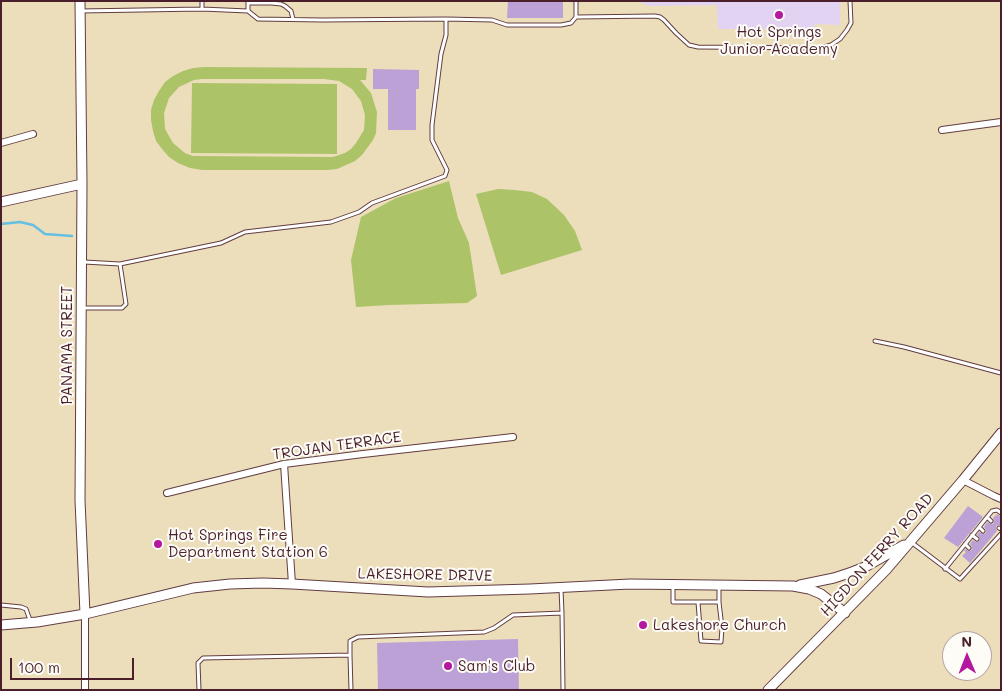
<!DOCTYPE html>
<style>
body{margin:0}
#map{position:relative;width:1002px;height:691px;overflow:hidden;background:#ecdebb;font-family:Mali,sans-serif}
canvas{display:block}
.frame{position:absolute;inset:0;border:2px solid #4a1f2b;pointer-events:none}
.north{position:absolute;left:942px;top:631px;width:50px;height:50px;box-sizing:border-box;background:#fdfcf7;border:1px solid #b5a4a5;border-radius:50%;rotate:359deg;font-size:14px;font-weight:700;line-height:20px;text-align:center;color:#4a1f2b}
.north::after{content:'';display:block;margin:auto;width:18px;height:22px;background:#b5179e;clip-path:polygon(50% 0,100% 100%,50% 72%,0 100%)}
.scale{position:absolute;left:10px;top:658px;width:124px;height:22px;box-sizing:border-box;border:2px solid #4a1f2b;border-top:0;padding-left:6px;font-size:15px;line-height:18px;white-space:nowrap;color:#4a1f2b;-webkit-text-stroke:4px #fdfcf7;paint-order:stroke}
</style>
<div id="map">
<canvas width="1002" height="691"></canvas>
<div class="frame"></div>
<div class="north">N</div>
<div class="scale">100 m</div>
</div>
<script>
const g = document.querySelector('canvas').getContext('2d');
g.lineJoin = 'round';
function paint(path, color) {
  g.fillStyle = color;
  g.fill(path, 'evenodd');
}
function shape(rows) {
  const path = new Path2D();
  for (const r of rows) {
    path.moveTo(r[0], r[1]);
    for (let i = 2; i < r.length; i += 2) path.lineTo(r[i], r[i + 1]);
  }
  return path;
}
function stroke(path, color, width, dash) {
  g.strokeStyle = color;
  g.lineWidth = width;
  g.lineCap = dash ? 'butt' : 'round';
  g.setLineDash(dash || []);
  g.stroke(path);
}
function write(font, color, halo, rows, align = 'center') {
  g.font = font + ' Mali,sans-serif';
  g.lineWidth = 4;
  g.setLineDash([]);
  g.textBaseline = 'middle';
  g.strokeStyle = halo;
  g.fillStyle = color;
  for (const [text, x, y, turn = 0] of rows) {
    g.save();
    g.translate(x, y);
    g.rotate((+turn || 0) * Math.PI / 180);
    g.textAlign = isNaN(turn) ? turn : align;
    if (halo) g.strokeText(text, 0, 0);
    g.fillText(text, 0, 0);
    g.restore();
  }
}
paint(shape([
 [638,1,840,1,840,25,815,24,814,29,718,29,717,5,649,6]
]), '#e3d3f2');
paint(shape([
 [204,67,367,68,366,80,360,80,371,93,377,112,376,133,373,140,362,155,355,161,337,169,327,170,202,170,190,168,178,163,169,157,162,149,156,141,153,131,151,120,151,110,154,100,159,91,165,82,173,76,183,71,193,68],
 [202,79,324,79,339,81,352,89,361,101,365,115,364,130,356,143,351,149,345,153,333,157,193,156,185,153,173,143,165,129,164,113,169,98,179,87,194,80],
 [192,83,337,84,337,154,191,153],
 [449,181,458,218,469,243,477,296,473,299,467,303,389,305,356,307,351,260,361,217,396,198],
 [498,189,515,190,532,192,547,199,564,215,575,231,582,250,501,275,476,194]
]), '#acc368');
stroke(shape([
 [1,224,20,222,33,225,45,234,72,236]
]), '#64bfe2', 2.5);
paint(shape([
 [508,1,563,1,563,18,507,18],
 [373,69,419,70,419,89,416,89,416,130,388,130,388,89,373,89],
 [968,506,983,517,958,547,944,538],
 [997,514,1001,517,1001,525,998,525,996,526,996,529,997,531,970,563,962,556,966,552,964,551,965,549,969,551,972,550,972,547,970,544,973,540,976,542,979,541,980,538,977,535,979,532,983,534,986,533,986,530,984,527,987,522,990,524,993,524,994,521,993,518],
 [518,639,519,690,378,690,377,643]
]), '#bca1d6');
const lane = shape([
 [202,1,202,9],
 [248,3,271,3,281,4,285,6,291,11,293,19],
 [80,11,202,9,248,11,248,1],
 [248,11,258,19,322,20,446,19],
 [576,17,655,16,660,17,664,20,676,33,689,45,698,47,821,48,831,45,840,39,847,30,851,23,850,1],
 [120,264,221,243,245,232,331,222,359,212,372,203,445,176,447,170,432,140,432,125,441,54,446,35,446,19,492,20,507,25,561,25,571,23,576,17,576,1],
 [81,308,122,308,126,304,120,264,84,262],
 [875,341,904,347,1001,373],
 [987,517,991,521],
 [979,527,983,531],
 [999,528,1001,529],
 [972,535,977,539],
 [911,542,960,579,1001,534],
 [965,544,969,548],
 [945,569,992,511,997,510,1001,513],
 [673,585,673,602,719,602,719,587],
 [698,602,701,641,721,642,722,628,719,602],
 [1,605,21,607,26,609,30,620],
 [562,613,563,690],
 [350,655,351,690],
 [199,690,198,663,203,658,350,655,350,641,358,637,484,632,494,628,513,615,562,613,561,589]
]);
const street = shape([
 [942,130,1001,122],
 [1,143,33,134],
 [284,464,292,584],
 [963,480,994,496,1001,499],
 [167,493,284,464,363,454,513,437],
 [85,614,85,690]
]);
const secondary = shape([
 [80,1,82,184,80,500,85,614],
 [1,202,82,184],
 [800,585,834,578,852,572,865,567,904,545],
 [1,625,37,622,85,614,193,588,230,584,263,583,292,584,428,592,530,589,630,584,793,586,809,589,821,594,845,613],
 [768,690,886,570,963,480,1001,433]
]);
stroke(lane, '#623c41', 5);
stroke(street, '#623c41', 8);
stroke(secondary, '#623c41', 11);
stroke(lane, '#fff', 3);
stroke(street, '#fff', 6);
stroke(secondary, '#fff', 9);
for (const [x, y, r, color] of [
 [779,15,5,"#b5179e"],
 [158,544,5,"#b5179e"],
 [643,625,5,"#b5179e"],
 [448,666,5,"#b5179e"]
]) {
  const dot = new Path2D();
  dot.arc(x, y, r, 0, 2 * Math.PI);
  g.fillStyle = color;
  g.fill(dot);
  stroke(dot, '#fdfcf7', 2);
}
write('15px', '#4a1f2b', '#fdfcf7', [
 ["Hot Springs",779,32,"center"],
 ["Junior Academy",779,49,"center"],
 ["Hot Springs Fire",168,535],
 ["Department Station 6",168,552],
 ["Lakeshore Church",653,625],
 ["Sam's Club",458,666]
], 'left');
write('15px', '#4a1f2b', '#fdfcf7', [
 ["PANAMA STREET",67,345,-90],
 ["TROJAN TERRACE",337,446,-8],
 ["HIGDON FERRY ROAD",877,555,-48],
 ["LAKESHORE DRIVE",425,575,1]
]);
</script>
